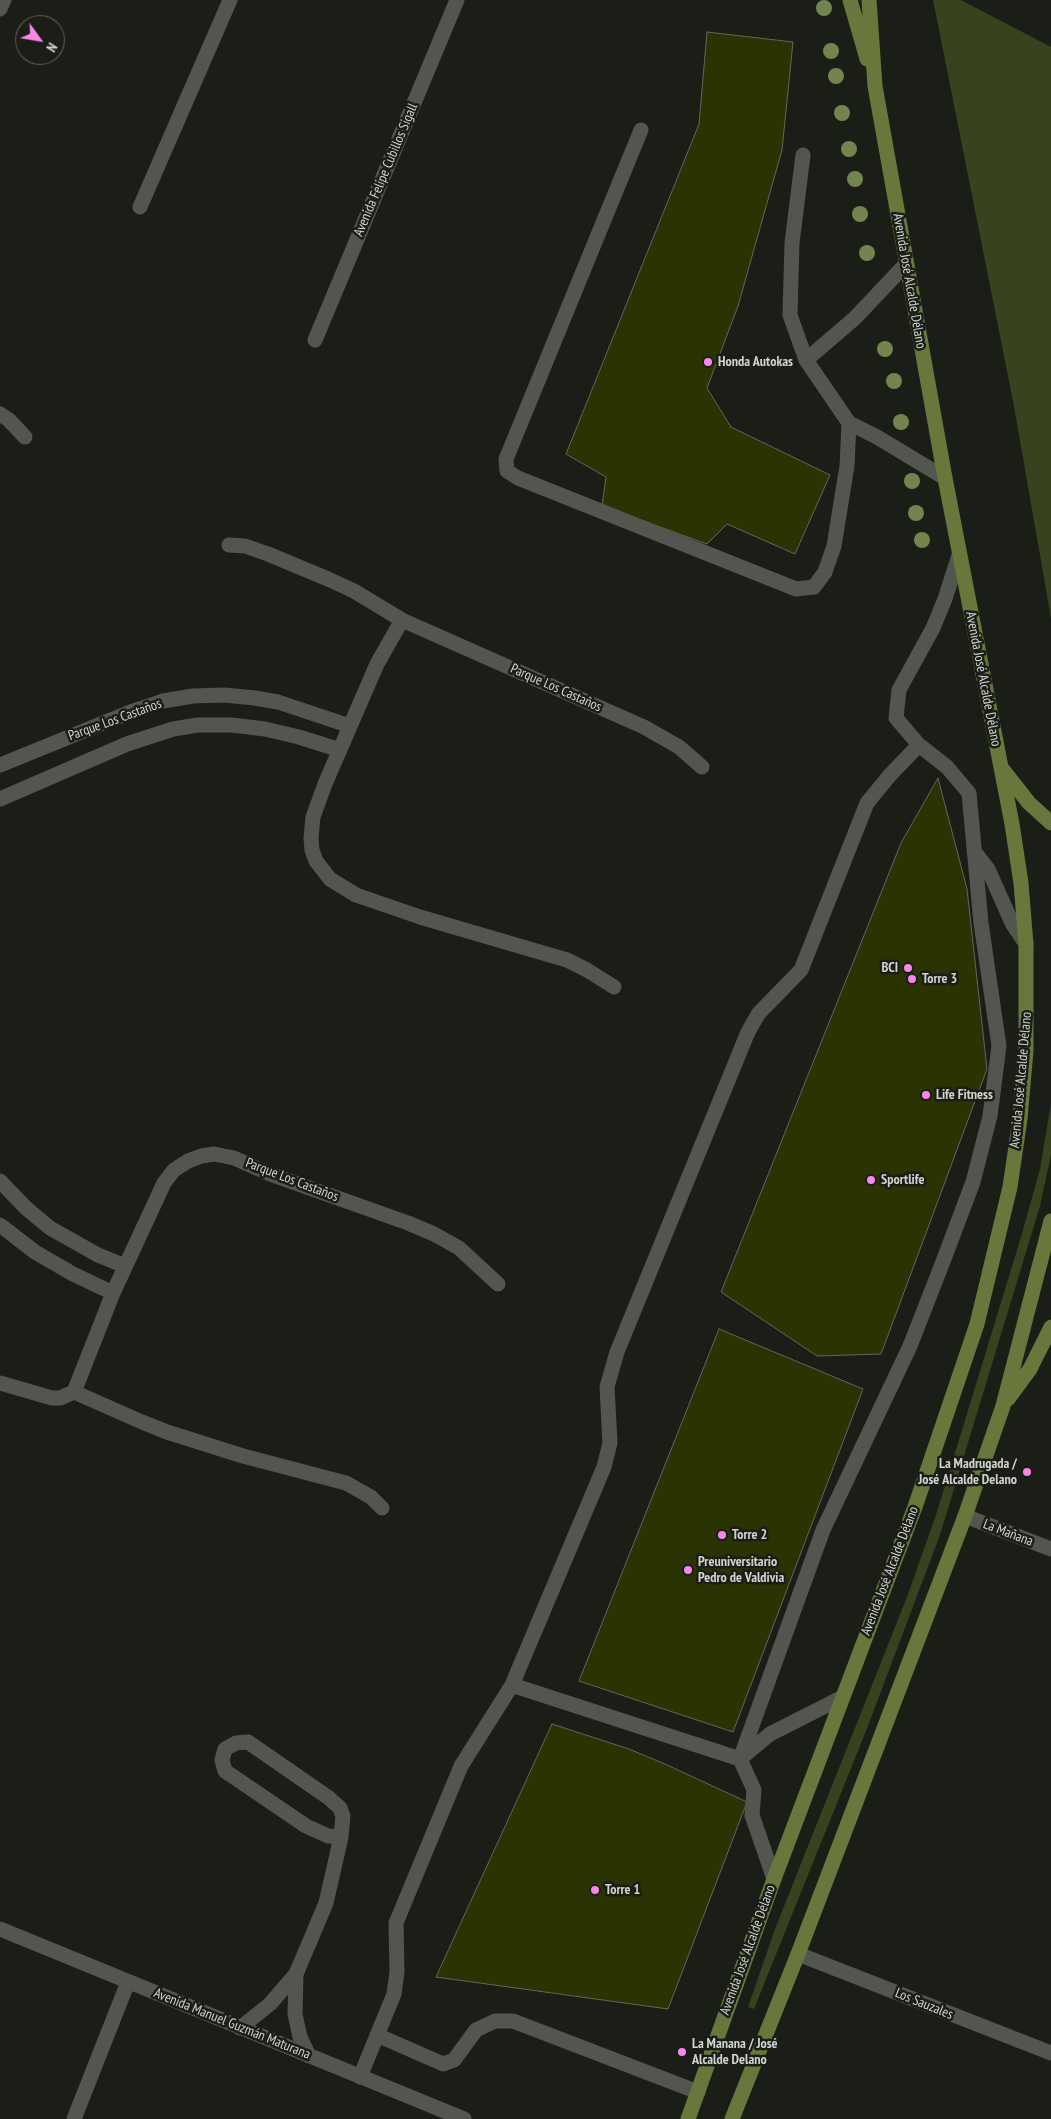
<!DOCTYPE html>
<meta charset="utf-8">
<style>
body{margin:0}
#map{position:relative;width:1051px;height:2119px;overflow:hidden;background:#1b1d17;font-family:"PT Sans Narrow",sans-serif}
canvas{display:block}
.north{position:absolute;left:15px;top:15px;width:50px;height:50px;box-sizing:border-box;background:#1b1d17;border:1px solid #646660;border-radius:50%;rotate:122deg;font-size:14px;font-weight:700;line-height:20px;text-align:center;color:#d1d3ce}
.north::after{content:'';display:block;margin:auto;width:18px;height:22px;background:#f987e9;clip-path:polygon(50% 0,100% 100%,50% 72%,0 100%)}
</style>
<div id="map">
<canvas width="1051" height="2119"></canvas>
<div class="north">N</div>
</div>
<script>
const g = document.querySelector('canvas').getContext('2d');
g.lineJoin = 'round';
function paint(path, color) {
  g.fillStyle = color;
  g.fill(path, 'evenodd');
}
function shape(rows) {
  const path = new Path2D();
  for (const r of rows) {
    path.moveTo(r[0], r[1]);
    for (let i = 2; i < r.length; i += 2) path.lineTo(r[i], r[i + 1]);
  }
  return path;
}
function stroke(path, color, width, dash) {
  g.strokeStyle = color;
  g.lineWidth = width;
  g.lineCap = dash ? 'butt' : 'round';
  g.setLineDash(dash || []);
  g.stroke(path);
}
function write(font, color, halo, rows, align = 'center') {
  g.font = font + ' "PT Sans Narrow",sans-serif';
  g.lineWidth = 5;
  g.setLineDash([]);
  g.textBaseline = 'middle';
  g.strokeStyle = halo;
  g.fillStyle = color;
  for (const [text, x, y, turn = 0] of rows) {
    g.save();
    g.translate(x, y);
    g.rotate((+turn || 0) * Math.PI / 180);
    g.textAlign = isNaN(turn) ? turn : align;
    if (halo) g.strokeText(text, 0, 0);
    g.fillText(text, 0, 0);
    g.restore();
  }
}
paint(shape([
 [933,0,961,0,1051,47,1051,618,1013,401],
 [1051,1103,1051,1155,1040,1206,940,1535,866,1731,754,2009,748,2007,775,1929,907,1597,936,1515,1021,1237,1040,1169]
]), '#38421e');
const building = shape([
 [707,32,793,42,782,150,738,306,707,388,731,427,830,475,795,554,727,524,707,544,602,506,606,477,566,454,699,124,707,32],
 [938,778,967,889,987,1069,881,1354,817,1356,721,1292,901,843,938,778],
 [719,1329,863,1389,733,1732,579,1681,719,1329],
 [552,1724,629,1749,665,1764,747,1802,668,2009,436,1977,552,1724]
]);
paint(building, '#293402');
stroke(building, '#64665f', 1);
stroke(shape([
 [0,9,4,0],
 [641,130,506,459,507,471,518,478,796,589,814,587,825,572,834,546,847,466,849,423,806,360,790,315,792,243,803,155],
 [140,207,230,0],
 [315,340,457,0],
 [806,360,855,318,906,264],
 [0,414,9,420,25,437],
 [849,423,877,437,945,478],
 [229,545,245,546,268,554,328,579,354,591,402,620,644,727,679,747,702,767],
 [402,620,377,664,325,784,313,817,311,838,312,850,316,861,330,879,356,895,420,917,567,960,587,970,614,987],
 [0,765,133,711,163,701,193,696,224,695,255,698,278,702,350,726],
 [0,799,127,744,173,729,198,725,232,725,265,729,299,737,340,750],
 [974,851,988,869,1012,923,1026,944],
 [0,1181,26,1208,50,1228,98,1255,125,1266],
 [0,1225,35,1252,73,1274,113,1293],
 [0,1383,52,1398,60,1398,74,1392,113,1293,164,1183,174,1170,188,1161,201,1156,214,1154,234,1158,270,1174,408,1223,434,1234,459,1248,498,1284],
 [74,1392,142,1422,167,1432,243,1456,346,1483,371,1497,382,1508],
 [965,1516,1051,1549],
 [512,1685,740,1759],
 [741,1758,770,1734,841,1698],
 [774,1879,752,1815,754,1790,740,1759,823,1530,910,1346,944,1259,973,1182,990,1116,999,1046,981,923,969,793,947,767,919,745,896,718,899,690,933,628,945,599,959,555],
 [0,1929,464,2119],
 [798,1954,1051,2053],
 [296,1974,295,2014,300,2037,309,2056],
 [240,2028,270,2004,296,1974,326,1903,341,1837,343,1816,340,1808,329,1798,248,1742,236,1743,225,1749,222,1760,225,1771,306,1826,328,1836,341,1837],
 [377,2035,443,2064,454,2060,476,2030,495,2021,513,2021,698,2092],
 [360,2077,394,1994,397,1972,396,1923,461,1766,512,1685,604,1467,610,1443,607,1387,617,1352,748,1032,759,1013,801,970,867,803,890,775,919,745],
 [74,2119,128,1982]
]), '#53554f', 15);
stroke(shape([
 [850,0,867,59],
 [1003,770,1029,803,1051,823],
 [1008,1399,1030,1369,1051,1327],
 [688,2119,774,1879,915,1507,977,1324,1010,1187,1020,1119,1026,1050,1026,944,1021,883,1012,824,945,478,875,86,869,0],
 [732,2119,798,1954,965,1516,1003,1406,1051,1221]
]), '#68783c', 15);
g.fillStyle = '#74844f';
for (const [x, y] of [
 [824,8],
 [831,51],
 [836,76],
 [842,113],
 [849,149],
 [855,179],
 [860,214],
 [867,253],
 [885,349],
 [894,381],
 [901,422],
 [912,481],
 [916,513],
 [922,540]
]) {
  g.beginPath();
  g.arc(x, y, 8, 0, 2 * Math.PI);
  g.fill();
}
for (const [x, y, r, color] of [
 [708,362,5,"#f987e9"],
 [908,968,5,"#f987e9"],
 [912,979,5,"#f987e9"],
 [926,1095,5,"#f987e9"],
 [871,1180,5,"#f987e9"],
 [1027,1472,5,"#f987e9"],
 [722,1535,5,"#f987e9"],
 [688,1570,5,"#f987e9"],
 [595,1890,5,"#f987e9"],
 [682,2052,5,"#f987e9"]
]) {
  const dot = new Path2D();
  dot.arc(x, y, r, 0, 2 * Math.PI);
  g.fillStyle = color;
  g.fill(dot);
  stroke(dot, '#1b1d17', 2);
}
write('14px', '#d1d3ce', '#1b1d17', [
 ["Avenida Felipe Cubillos Sigall",386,170,-67],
 ["Avenida José Alcalde Délano",909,281,80],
 ["Avenida José Alcalde Délano",983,679,79],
 ["Parque Los Castaños",556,688,24],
 ["Parque Los Castaños",115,720,-20],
 ["Avenida José Alcalde Délano",1021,1080,-85],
 ["Parque Los Castaños",292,1180,21],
 ["La Mañana",1008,1533,21],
 ["Avenida José Alcalde Délano",890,1571,-69],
 ["Avenida José Alcalde Délano",748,1950,-70],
 ["Los Sauzales",924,2004,22],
 ["Avenida Manuel Guzmán Maturana",232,2024,22]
]);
write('bold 14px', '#d1d3ce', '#1b1d17', [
 ["Honda Autokas",718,362],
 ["BCI",898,968,"right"],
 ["Torre 3",922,979],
 ["Life Fitness",936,1095],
 ["Sportlife",881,1180],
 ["La Madrugada /",1017,1464,"right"],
 ["José Alcalde Delano",1017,1480,"right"],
 ["Torre 2",732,1535],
 ["Preuniversitario",698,1562],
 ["Pedro de Valdivia",698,1578],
 ["Torre 1",605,1890],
 ["La Manana / José",692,2044],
 ["Alcalde Delano",692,2060]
], 'left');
</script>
